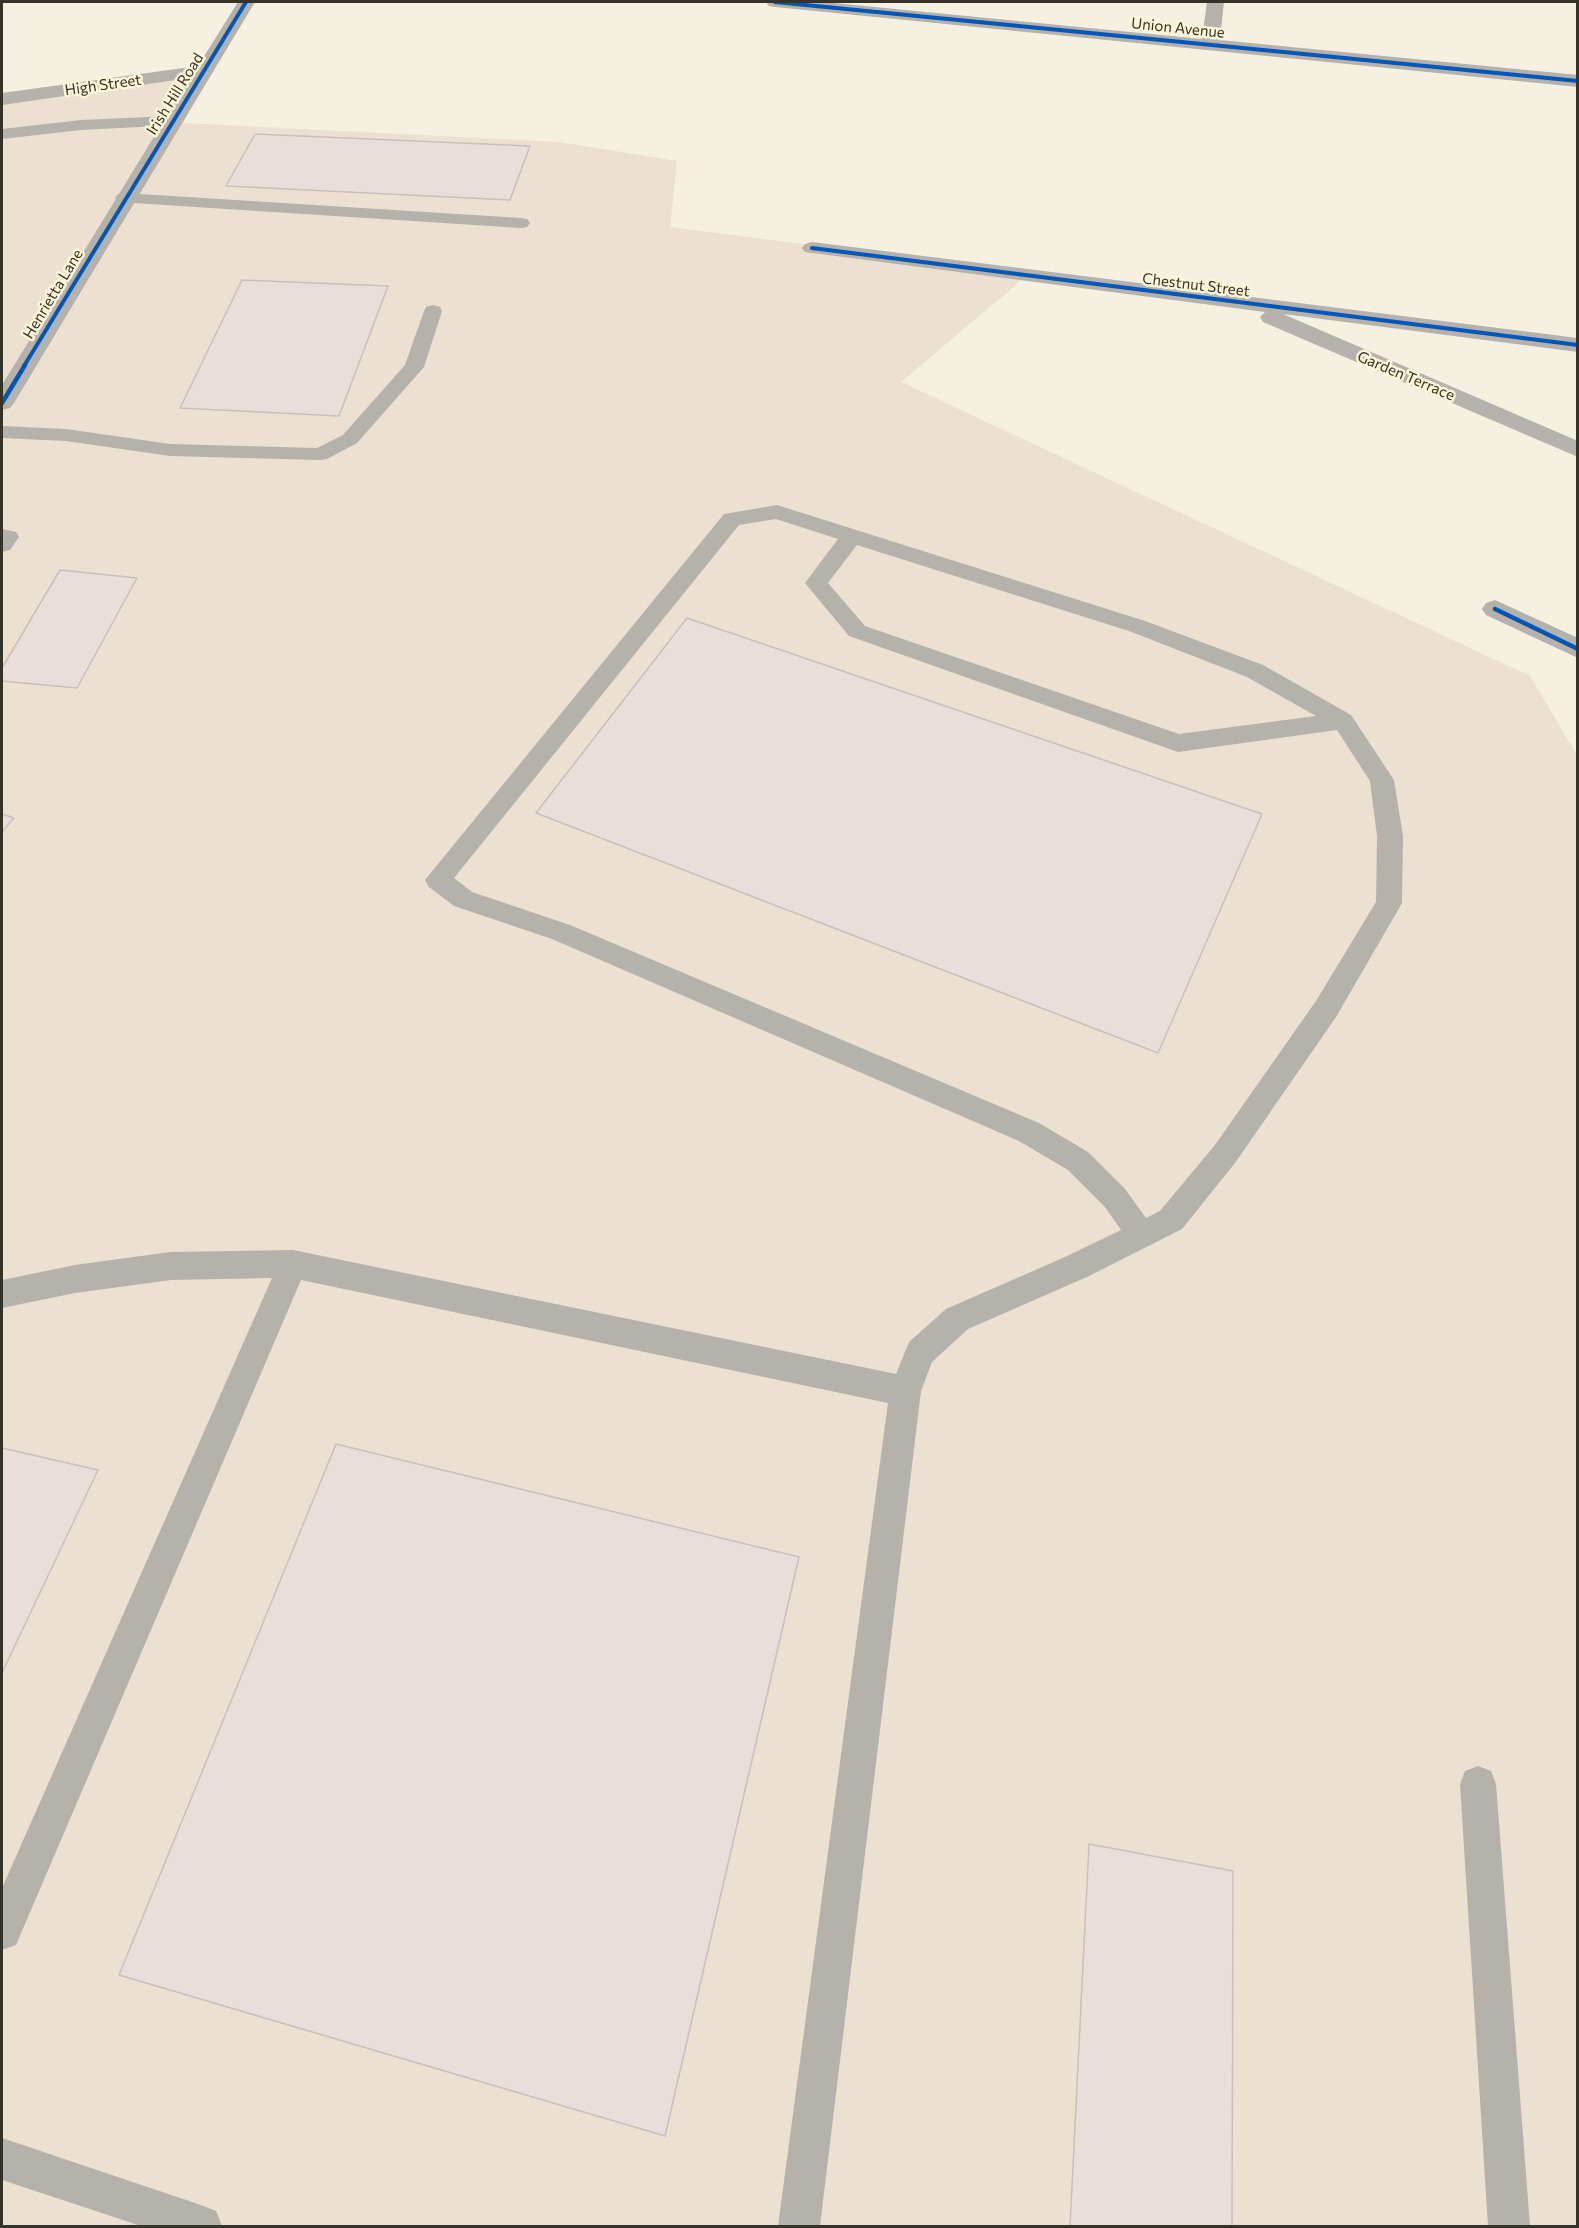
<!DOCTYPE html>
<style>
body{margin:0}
#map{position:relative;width:1579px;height:2228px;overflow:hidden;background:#f5f0e0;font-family:Commissioner,sans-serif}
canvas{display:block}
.frame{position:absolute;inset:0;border:3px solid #353227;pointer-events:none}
</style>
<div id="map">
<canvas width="1579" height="2228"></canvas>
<div class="frame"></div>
</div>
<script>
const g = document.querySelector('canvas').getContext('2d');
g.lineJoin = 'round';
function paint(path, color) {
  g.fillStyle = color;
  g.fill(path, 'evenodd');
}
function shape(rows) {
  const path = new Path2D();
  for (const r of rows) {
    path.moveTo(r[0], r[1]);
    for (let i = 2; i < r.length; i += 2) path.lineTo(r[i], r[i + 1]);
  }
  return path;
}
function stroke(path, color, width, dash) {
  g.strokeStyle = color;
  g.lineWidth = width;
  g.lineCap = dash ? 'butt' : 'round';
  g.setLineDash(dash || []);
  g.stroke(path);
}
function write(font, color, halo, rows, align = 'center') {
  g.font = font + ' Commissioner,sans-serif';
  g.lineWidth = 5;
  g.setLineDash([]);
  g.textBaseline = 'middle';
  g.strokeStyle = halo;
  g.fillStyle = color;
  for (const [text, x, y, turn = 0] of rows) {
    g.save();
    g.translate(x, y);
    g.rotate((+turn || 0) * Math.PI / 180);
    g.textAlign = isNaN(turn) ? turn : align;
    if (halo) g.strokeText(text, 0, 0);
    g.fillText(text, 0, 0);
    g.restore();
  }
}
paint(shape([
 [210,67,183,123,559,142,677,161,670,227,1030,273,901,382,1530,676,1577,755,1577,2226,2,2226,2,99]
]), '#ece0d0');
const building = shape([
 [255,134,530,146,510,200,226,186,255,134],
 [242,280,388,286,339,416,180,408,242,280],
 [60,570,137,578,77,688,2,681,2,668,60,570],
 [687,618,1262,814,1158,1053,536,813,687,618],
 [2,814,14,818,2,832,2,814],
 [336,1444,799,1557,665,2136,119,1975,336,1444],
 [2,1448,98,1470,2,1673,2,1448],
 [1089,1844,1233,1871,1232,2226,1070,2226,1089,1844]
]);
paint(building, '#e9deda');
stroke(building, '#c8c0bb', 1.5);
paint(shape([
 [173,116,179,117,181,121,179,125,81,130,2,139,2,129,81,120,173,116],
 [124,193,521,218,527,219,530,223,527,227,521,228,118,202,115,198,118,194,124,193],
 [433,305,440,307,442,311,424,367,357,443,327,459,320,460,170,456,66,441,2,438,2,426,66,429,170,444,317,448,343,435,405,365,424,311,426,307,433,305],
 [777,505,1145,621,1263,665,1351,715,1394,780,1403,836,1402,903,1398,910,1336,1017,1235,1163,1182,1229,1087,1277,968,1329,932,1362,921,1391,820,2226,778,2226,888,1403,301,1280,16,1945,2,1950,2,1888,272,1278,171,1280,75,1293,2,1308,2,1280,75,1265,171,1252,293,1250,896,1374,909,1342,946,1309,1065,1257,1121,1230,1105,1207,1068,1170,1019,1141,552,939,454,906,429,887,425,880,724,514,777,505],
 [776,519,838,539,805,583,849,636,1178,752,1337,730,1370,781,1377,836,1376,902,1316,1001,1215,1145,1160,1211,1146,1218,1125,1189,1088,1152,1039,1123,570,925,472,892,454,878,739,525,776,519],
 [857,545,1129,631,1247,677,1316,716,1179,734,865,626,828,583,857,545],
 [2,529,16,532,19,537,10,550,2,552,2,529],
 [1478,1766,1491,1771,1496,1784,1530,2226,1488,2226,1460,1784,1465,1771,1478,1766],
 [2,2138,201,2205,216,2211,222,2226,141,2226,2,2180,2,2138]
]), '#b4b2ab');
paint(shape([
 [238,2,255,2,14,403,10,408,2,410,2,385,190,78,2,105,2,93,198,66,238,2],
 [766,2,824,2,1202,39,1207,2,1224,2,1220,40,1578,75,1578,87,775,7,769,6,766,2],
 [812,242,1578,338,1578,352,1283,314,1578,441,1578,457,1263,322,1260,317,1265,312,805,252,802,248,805,244,812,242],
 [1495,600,1578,638,1578,658,1486,615,1482,609,1486,603,1495,600]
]), '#b4b2ab');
stroke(shape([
 [775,2,1578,81],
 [812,248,1578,345],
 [24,366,246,2]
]), '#0057b8', 4);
stroke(shape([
 [2,403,25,365],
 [1495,609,1578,649]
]), '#0057b8', 4.5);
write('15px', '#353227', '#fdf5d8', [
 ["Union Avenue",1178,28,6],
 ["High Street",103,85,-8],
 ["Irish Hill Road",175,94,-58],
 ["Chestnut Street",1196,285,7],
 ["Henrietta Lane",53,294,-59],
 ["Garden Terrace",1406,376,23]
]);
</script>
